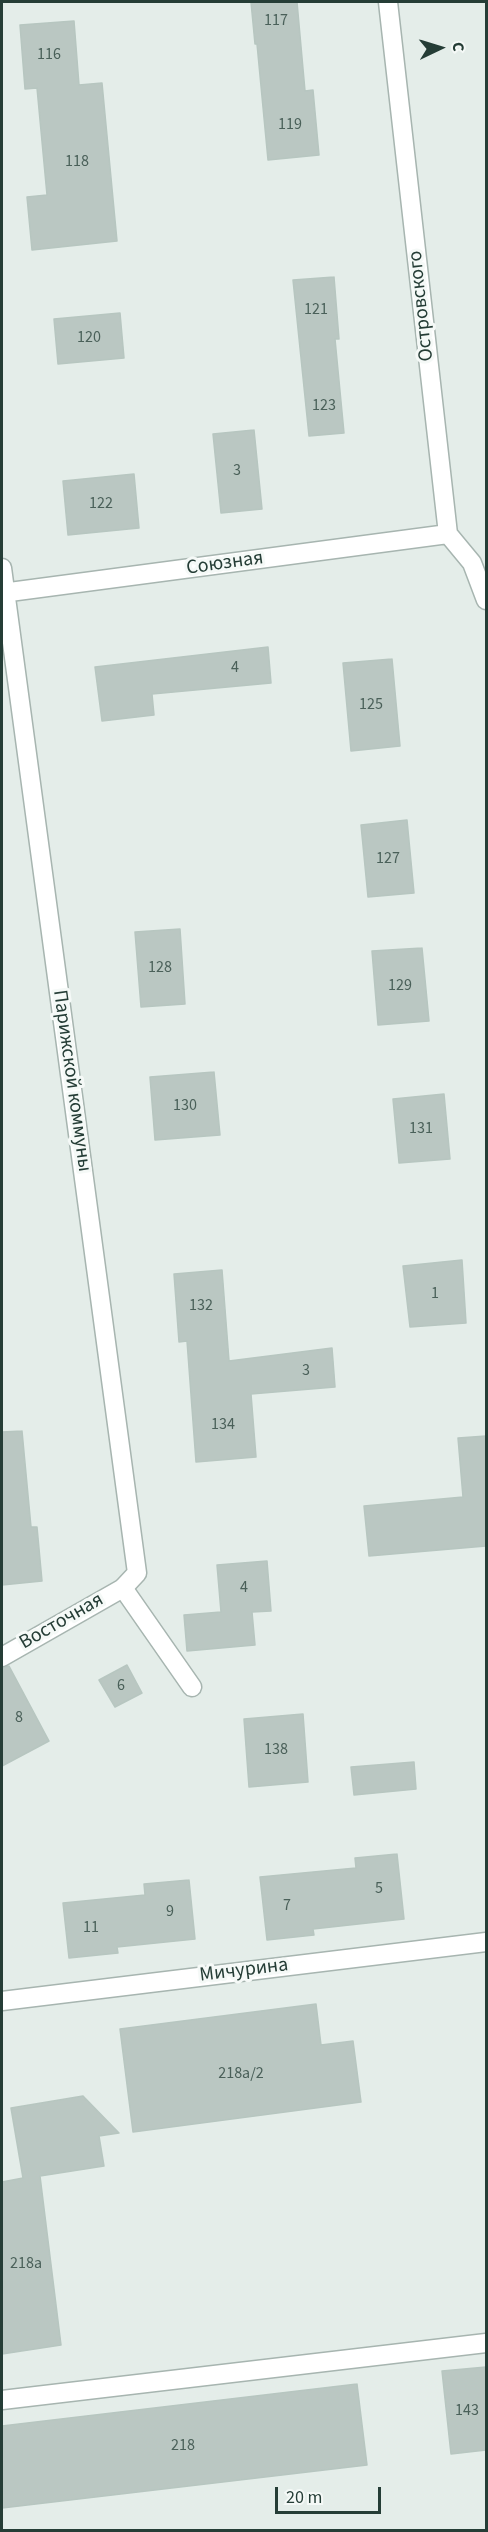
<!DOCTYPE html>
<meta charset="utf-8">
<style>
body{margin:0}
#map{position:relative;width:488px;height:2532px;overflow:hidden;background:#e4ede9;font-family:"Source Sans 3",sans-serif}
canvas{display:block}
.frame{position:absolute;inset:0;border:3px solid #253d36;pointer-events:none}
.north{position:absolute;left:410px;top:18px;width:60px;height:60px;-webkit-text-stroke:4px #f5f9f7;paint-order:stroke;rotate:86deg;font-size:16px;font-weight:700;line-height:24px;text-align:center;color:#253d36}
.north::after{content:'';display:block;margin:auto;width:21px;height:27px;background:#253d36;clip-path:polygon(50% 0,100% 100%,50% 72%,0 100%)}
.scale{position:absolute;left:275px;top:2487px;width:106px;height:27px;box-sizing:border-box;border:3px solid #253d36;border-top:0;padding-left:8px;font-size:18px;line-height:21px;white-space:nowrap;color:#253d36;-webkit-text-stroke:4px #f5f9f7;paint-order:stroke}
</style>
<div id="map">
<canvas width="488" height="2532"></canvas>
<div class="frame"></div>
<div class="north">С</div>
<div class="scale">20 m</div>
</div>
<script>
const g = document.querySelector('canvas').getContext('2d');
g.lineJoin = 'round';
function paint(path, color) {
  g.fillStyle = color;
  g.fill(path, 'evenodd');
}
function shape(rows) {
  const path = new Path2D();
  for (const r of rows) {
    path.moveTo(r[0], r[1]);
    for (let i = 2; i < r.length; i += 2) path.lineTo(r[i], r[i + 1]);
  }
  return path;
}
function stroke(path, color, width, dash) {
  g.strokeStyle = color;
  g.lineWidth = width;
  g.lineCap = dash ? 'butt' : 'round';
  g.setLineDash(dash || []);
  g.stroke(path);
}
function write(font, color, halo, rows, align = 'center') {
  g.font = font + ' "Source Sans 3",sans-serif';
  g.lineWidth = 6;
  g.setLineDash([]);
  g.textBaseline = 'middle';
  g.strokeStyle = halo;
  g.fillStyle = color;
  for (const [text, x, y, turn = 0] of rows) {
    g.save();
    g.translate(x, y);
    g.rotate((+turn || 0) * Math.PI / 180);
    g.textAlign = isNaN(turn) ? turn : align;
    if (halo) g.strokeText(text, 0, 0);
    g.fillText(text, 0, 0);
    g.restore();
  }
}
const building = shape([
 [251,2,297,2,305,91,313,90,319,155,268,160,257,44,255,44,251,2],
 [74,21,79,85,102,83,117,241,32,250,27,197,47,195,37,88,25,89,20,25,74,21],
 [334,277,339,339,335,339,344,433,309,436,293,280,334,277],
 [120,313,124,358,58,364,54,319,120,313],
 [254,430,262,509,221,513,213,434,254,430],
 [134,474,139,528,68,535,63,481,134,474],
 [268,647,271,683,152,694,154,715,102,721,95,667,268,647],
 [392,659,400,746,351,751,343,663,392,659],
 [407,820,414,893,368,897,361,825,407,820],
 [180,929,185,1004,141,1007,135,932,180,929],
 [422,948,429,1021,378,1025,372,951,422,948],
 [214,1072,220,1135,155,1140,150,1077,214,1072],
 [444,1094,450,1159,399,1163,393,1099,444,1094],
 [462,1260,466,1323,410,1327,403,1266,462,1260],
 [222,1270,229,1361,332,1348,335,1387,251,1394,256,1457,196,1462,187,1341,179,1342,174,1274,222,1270],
 [22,1431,31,1527,37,1527,42,1581,2,1585,2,1432,22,1431],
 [486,1436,486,1546,369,1556,364,1506,463,1497,458,1438,486,1436],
 [267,1561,271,1611,252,1612,255,1645,187,1651,184,1615,221,1612,217,1565,267,1561],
 [127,1665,142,1693,115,1707,99,1680,127,1665],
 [9,1666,49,1741,2,1766,2,1668,9,1666],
 [303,1714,308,1782,249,1787,244,1719,303,1714],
 [414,1762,416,1789,354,1795,351,1767,414,1762],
 [397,1854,404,1919,313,1929,314,1935,267,1940,260,1877,356,1868,355,1858,397,1854],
 [189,1880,195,1939,117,1947,118,1953,69,1958,63,1903,145,1895,144,1884,189,1880],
 [316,2004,321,2045,353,2041,361,2102,133,2132,120,2029,316,2004],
 [83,2096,119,2133,99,2136,104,2166,40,2176,61,2345,2,2354,2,2182,23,2178,11,2108,83,2096],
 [486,2367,486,2450,451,2454,442,2371,486,2367],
 [357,2384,367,2465,2,2508,2,2426,357,2384]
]);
paint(building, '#bac7c2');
stroke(building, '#b7c6c0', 1.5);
const service = shape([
 [123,1588,192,1687],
 [2,2400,486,2343]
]);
const minor = shape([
 [388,2,448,534,472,563,486,600],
 [2,568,137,1573,123,1588,2,1657],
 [2,593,448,534],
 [2,2001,486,1942]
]);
stroke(service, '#a7b5b0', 21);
stroke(minor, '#a7b5b0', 21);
stroke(service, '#fff', 18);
stroke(minor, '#fff', 18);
write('16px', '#4a6059', null, [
 ["117",276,21],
 ["116",49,55],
 ["119",290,125],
 ["118",77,162],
 ["121",316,310],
 ["120",89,338],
 ["123",324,406],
 ["3",237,471],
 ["122",101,504],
 ["4",235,668],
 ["125",371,705],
 ["127",388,859],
 ["128",160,968],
 ["129",400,986],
 ["130",185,1106],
 ["131",421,1129],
 ["1",435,1294],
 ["132",201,1306],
 ["3",306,1371],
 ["134",223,1425],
 ["4",244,1588],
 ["6",121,1686],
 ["8",19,1718],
 ["138",276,1750],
 ["5",379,1889],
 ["7",287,1906],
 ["9",170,1912],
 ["11",91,1928],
 ["218а/2",241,2074],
 ["218а",26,2264],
 ["143",467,2411],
 ["218",183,2446]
]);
write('20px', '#253d36', '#f5f9f7', [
 ["Островского",422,306,-96],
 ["Союзная",225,564,-8],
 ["Парижской коммуны",71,1081,82],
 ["Восточная",62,1622,-30],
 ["Мичурина",244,1971,-7]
]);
</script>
